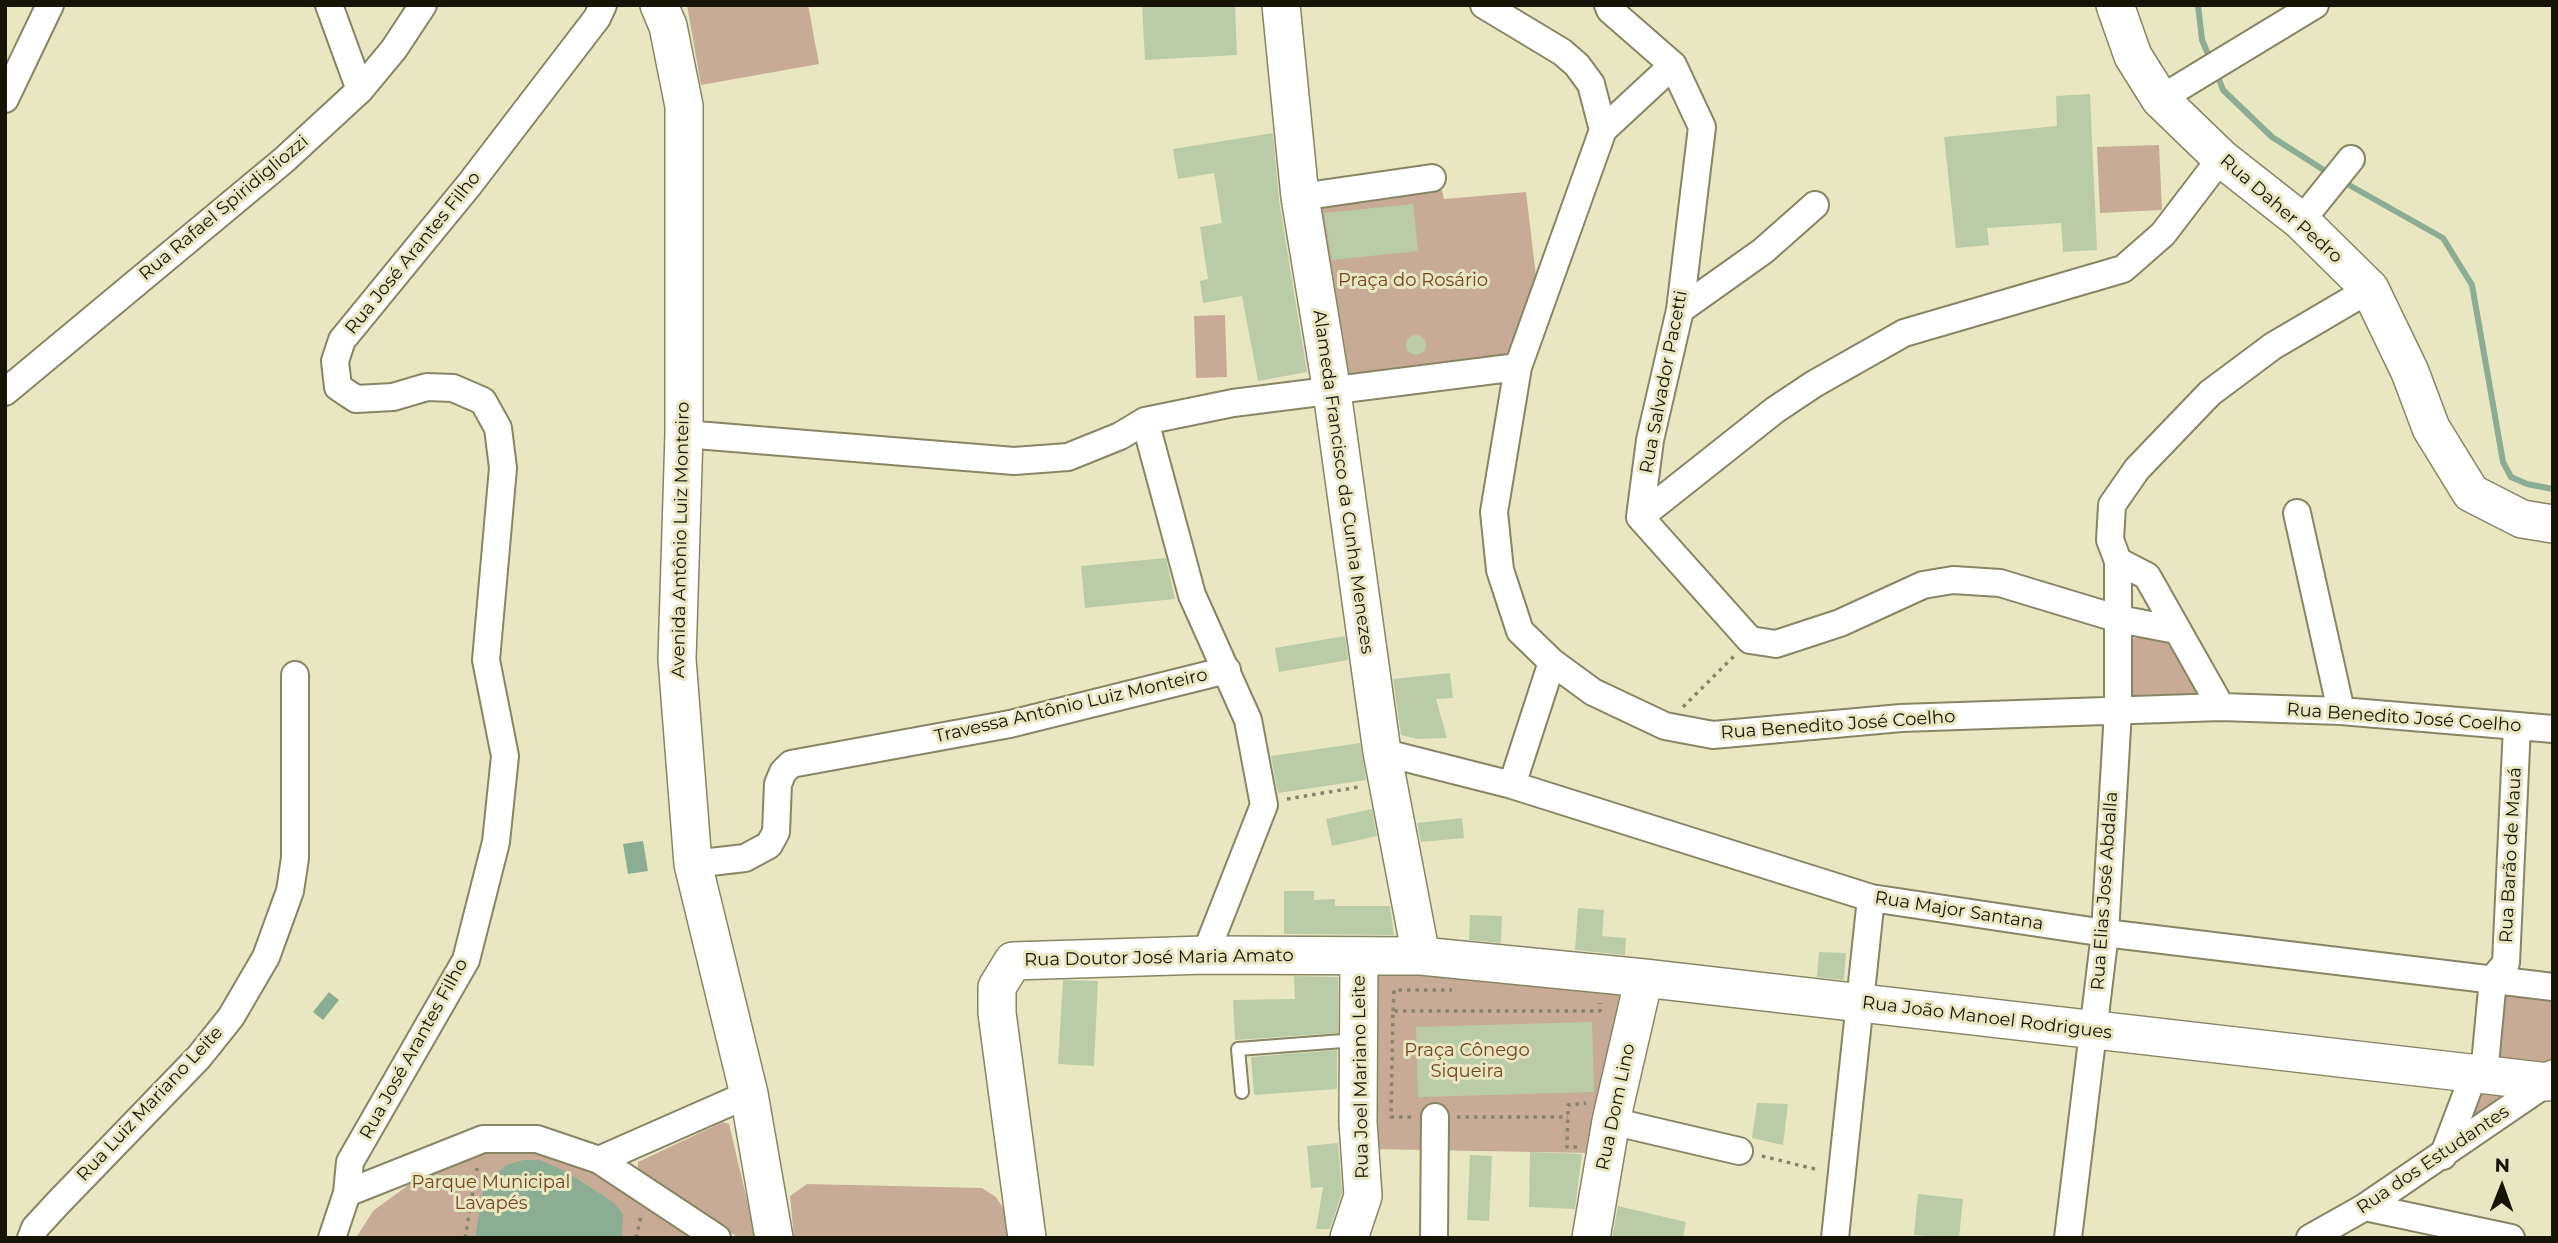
<!DOCTYPE html>
<meta charset="utf-8">
<style>
body{margin:0}
#map{position:relative;width:2558px;height:1243px;overflow:hidden;background:#e9e7c2;font-family:Montserrat,sans-serif}
canvas{display:block}
.frame{position:absolute;inset:0;border:7px solid #151407;pointer-events:none}
.north{position:absolute;left:2467px;top:1152px;width:70px;height:70px;-webkit-text-stroke:5px #e9e7c2;paint-order:stroke;rotate:1deg;font-size:19px;font-weight:700;line-height:28px;text-align:center;color:#151407}
.north::after{content:'';display:block;margin:auto;width:24px;height:32px;background:#151407;clip-path:polygon(50% 0,100% 100%,50% 72%,0 100%)}
</style>
<div id="map">
<canvas width="2558" height="1243"></canvas>
<div class="frame"></div>
<div class="north">N</div>
</div>
<script>
const g = document.querySelector('canvas').getContext('2d');
g.lineJoin = 'round';
function paint(path, color) {
  g.fillStyle = color;
  g.fill(path, 'evenodd');
}
function shape(rows) {
  const path = new Path2D();
  for (const r of rows) {
    if (r.length === 3) {
      path.moveTo(r[0] + r[2], r[1]);
      path.arc(r[0], r[1], r[2], 0, 2 * Math.PI);
      continue;
    }
    path.moveTo(r[0], r[1]);
    for (let i = 2; i < r.length; i += 2) path.lineTo(r[i], r[i + 1]);
  }
  return path;
}
function stroke(path, color, width, dash) {
  g.strokeStyle = color;
  g.lineWidth = width;
  g.lineCap = dash ? 'butt' : 'round';
  g.setLineDash(dash || []);
  g.stroke(path);
}
function write(font, color, halo, rows, align = 'center') {
  g.font = font + ' Montserrat,sans-serif';
  g.lineWidth = 6;
  g.setLineDash([]);
  g.textBaseline = 'middle';
  g.strokeStyle = halo;
  g.fillStyle = color;
  for (const [text, x, y, turn = 0] of rows) {
    g.save();
    g.translate(x, y);
    g.rotate((+turn || 0) * Math.PI / 180);
    g.textAlign = isNaN(turn) ? turn : align;
    if (halo) g.strokeText(text, 0, 0);
    g.fillText(text, 0, 0);
    g.restore();
  }
}
paint(shape([
 [687,5,808,5,819,64,701,85],
 [2159,145,2162,210,2100,213,2097,147],
 [1441,186,1444,199,1526,192,1536,276,1519,339,1503,357,1346,377,1313,205],
 [1225,315,1227,377,1196,378,1194,316],
 [2146,634,2169,644,2197,692,2194,700,2136,701,2129,695,2132,639],
 [1382,967,1616,989,1625,998,1599,1115,1591,1116,1591,1153,1369,1149,1375,974],
 [2503,994,2553,994,2553,1060,2542,1068,2506,1063,2499,1057,2495,1047],
 [2482,1085,2523,1086,2467,1123],
 [723,1122,729,1124,756,1238,739,1238,638,1171,638,1162],
 [485,1148,518,1148,583,1160,695,1238,356,1238,373,1211,426,1172],
 [807,1184,982,1188,996,1197,1009,1217,1014,1238,794,1238,790,1196]
]), '#c8ab97');
paint(shape([
 [643,841,648,871,628,874,623,844],
 [329,992,339,1000,323,1020,313,1012],
 [524,1160,540,1160,565,1171,613,1202,623,1214,622,1238,475,1238,484,1185,506,1165]
]), '#8bad94');
stroke(shape([
 [2198,5,2202,40,2211,61],
 [2217,74,2223,90,2272,137,2330,174],
 [2342,181,2443,238,2472,285,2503,462,2511,477,2527,484,2553,489]
]), '#8bad94', 6);
paint(shape([
 [1142,5,1235,5,1237,55,1145,60],
 [2090,94,2097,250,2063,252,2061,223,1987,228,1989,245,1956,248,1944,137,2057,126,2056,96],
 [1273,133,1279,200,1307,372,1258,381,1242,296,1203,303,1200,281,1208,279,1200,227,1222,223,1214,173,1178,179,1173,149],
 [1413,204,1418,251,1332,260,1324,213],
 [1416,345,10],
 [1166,558,1175,599,1085,608,1081,566],
 [1345,636,1348,660,1279,672,1275,648],
 [1450,673,1453,698,1436,699,1447,738,1417,739,1401,735,1393,679],
 [1360,743,1366,780,1278,793,1271,756],
 [1372,809,1377,836,1332,846,1326,819],
 [1462,818,1464,838,1421,842,1417,823],
 [1284,891,1314,891,1314,900,1335,899,1335,906,1390,906,1394,935,1284,934],
 [1578,908,1604,910,1602,936,1626,938,1625,955,1575,950],
 [1470,915,1502,916,1501,943,1469,940],
 [1819,952,1846,953,1844,980,1817,977],
 [1294,976,1338,977,1338,1033,1235,1040,1233,1000,1295,999],
 [1063,980,1098,981,1094,1066,1058,1064],
 [1592,1022,1594,1092,1418,1097,1416,1027],
 [1337,1050,1337,1089,1254,1095,1251,1057],
 [1757,1103,1788,1104,1783,1145,1752,1138],
 [1338,1143,1342,1193,1330,1229,1316,1229,1323,1187,1311,1188,1307,1146],
 [1530,1152,1582,1154,1575,1209,1529,1207],
 [1470,1155,1492,1156,1489,1221,1467,1220],
 [1918,1194,1963,1199,1959,1238,1914,1235],
 [1618,1206,1686,1222,1683,1238,1612,1238]
]), '#bacca7');
const lane = shape([
 [1242,1092,1238,1049,1356,1040]
]);
const street = shape([
 [329,5,360,90],
 [1484,5,1562,52,1577,65,1591,84,1603,130,1518,367,1494,512,1500,570,1520,631,1552,662,1593,692,1665,726,1713,735,1901,718,2221,707,2341,711,2553,729],
 [1673,65,1702,127,1680,310,1650,440,1640,517,1750,640,1776,644,1840,623,1923,585,1953,580,2000,583,2119,619,2176,630],
 [5,99,50,5],
 [2160,99,2315,5],
 [1603,130,1673,65,1610,10,1608,5],
 [1300,197,1432,178],
 [2301,221,2351,159],
 [1680,310,1763,251,1815,205],
 [5,392,284,160,360,90,394,49,423,5],
 [1145,421,1192,595,1248,720,1264,805,1205,955],
 [684,434,1014,461,1068,457,1120,436,1145,421,1233,403,1518,367],
 [2297,513,2341,711],
 [1640,517,1775,410,1814,384,1904,333,2123,269,2163,234,2221,158],
 [2118,561,2147,576,2221,707],
 [1382,752,1512,785,1871,898,2105,933,2553,987],
 [1512,785,1552,662],
 [693,864,745,858,769,845,776,832,778,784,783,772,791,764,1010,724,1227,670],
 [1611,1121,1739,1151],
 [2443,1156,2471,1082,2484,1075,2493,979,2506,963,2517,726],
 [599,1160,749,1094],
 [347,1193,483,1139,537,1139,599,1160,717,1238],
 [2365,1207,2511,1238],
 [31,1238,35,1228,58,1203,199,1057,231,1017,266,957,290,891,295,858,295,675],
 [332,1238,347,1193,350,1162,466,960,496,842,505,756,486,660,503,468,498,428,483,401,453,388,427,387,393,397,356,399,338,387,335,361,342,340,469,185,597,18,603,5],
 [1434,1238,1435,1117],
 [1835,1238,1871,898],
 [2068,1238,2105,933,2118,711,2118,561,2110,540,2112,505,2137,469,2210,393,2273,346,2370,289],
 [2310,1238,2365,1207,2548,1082,2553,1083]
]);
const secondary = shape([
 [659,5,668,26,684,106,684,434,677,659,693,864,749,1094,774,1238],
 [1281,5,1300,197,1332,392,1382,752,1421,956],
 [2115,5,2133,56,2160,99,2221,158,2301,221,2370,289,2410,372,2431,428,2471,493,2522,519,2553,524],
 [1027,1238,997,1013,997,987,1013,961,1205,955,1421,956,1644,978,2548,1082,2553,1079],
 [1349,1238,1363,1196,1358,1122,1359,956],
 [1591,1238,1611,1121,1644,978]
]);
stroke(lane, '#878563', 16);
stroke(street, '#878563', 30);
stroke(secondary, '#878563', 40);
stroke(shape([
 [1683,707,1735,655],
 [1287,799,1359,787],
 [1393,1011,1394,990,1452,990],
 [1411,1117,1391,1117,1393,1011,1600,1011,1600,1003],
 [1457,1117,1568,1117],
 [1577,1147,1567,1147,1568,1105,1586,1103],
 [1762,1156,1819,1170],
 [465,1238,477,1168],
 [636,1238,641,1216]
]), '#86846b', 3.5, [3.5, 5]);
stroke(lane, '#fff', 12);
stroke(street, '#fff', 26);
stroke(secondary, '#fff', 37);
write('18px', '#151407', '#e9e7c2', [
 ["Rua Rafael Spiridigliozzi",224,208,-40],
 ["Rua Daher Pedro",2281,209,41],
 ["Rua José Arantes Filho",413,253,-51],
 ["Rua Salvador Pacetti",1664,382,-79],
 ["Alameda Francisco da Cunha Menezes",1343,482,82],
 ["Avenida Antônio Luiz Monteiro",681,540,-89],
 ["Travessa Antônio Luiz Monteiro",1071,706,-13],
 ["Rua Benedito José Coelho",2404,718,4],
 ["Rua Benedito José Coelho",1838,725,-4],
 ["Rua Barão de Mauá",2511,855,-87],
 ["Rua Elias José Abdalla",2105,891,-86],
 ["Rua Major Santana",1959,911,9],
 ["Rua Doutor José Maria Amato",1159,958,-1],
 ["Rua João Manoel Rodrigues",1987,1018,7],
 ["Rua José Arantes Filho",414,1049,-61],
 ["Rua Joel Mariano Leite",1361,1077,-91],
 ["Rua Luiz Mariano Leite",150,1104,-47],
 ["Rua Dom Lino",1616,1107,-78],
 ["Rua dos Estudantes",2433,1160,-34]
]);
write('18px', '#74451e', '#e9e7c2', [
 ["Praça do Rosário",1413,281],
 ["Praça Cônego",1467,1051],
 ["Siqueira",1467,1072],
 ["Parque Municipal",491,1183],
 ["Lavapés",491,1204]
]);
</script>
